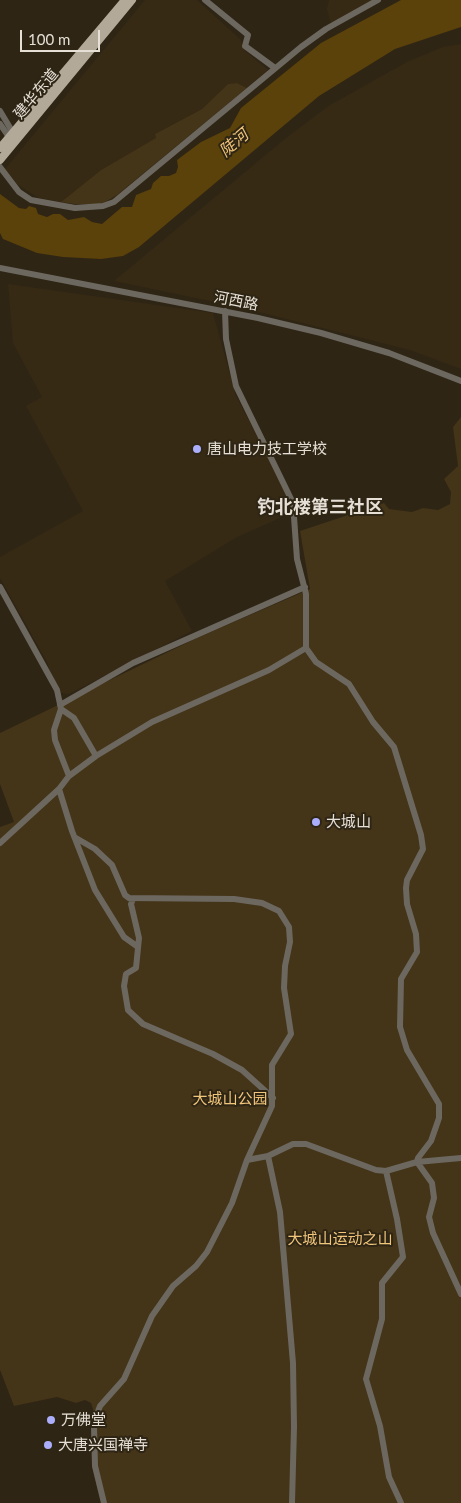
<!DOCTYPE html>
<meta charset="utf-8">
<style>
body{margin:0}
#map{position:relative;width:461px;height:1503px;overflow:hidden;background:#2e2515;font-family:Lato,sans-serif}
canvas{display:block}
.scale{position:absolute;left:20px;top:30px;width:80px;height:22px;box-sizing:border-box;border:2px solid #e5dfd5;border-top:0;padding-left:6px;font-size:15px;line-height:18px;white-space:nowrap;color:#e5dfd5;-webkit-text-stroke:4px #2e2515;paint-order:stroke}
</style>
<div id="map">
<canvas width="461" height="1503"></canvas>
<div class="scale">100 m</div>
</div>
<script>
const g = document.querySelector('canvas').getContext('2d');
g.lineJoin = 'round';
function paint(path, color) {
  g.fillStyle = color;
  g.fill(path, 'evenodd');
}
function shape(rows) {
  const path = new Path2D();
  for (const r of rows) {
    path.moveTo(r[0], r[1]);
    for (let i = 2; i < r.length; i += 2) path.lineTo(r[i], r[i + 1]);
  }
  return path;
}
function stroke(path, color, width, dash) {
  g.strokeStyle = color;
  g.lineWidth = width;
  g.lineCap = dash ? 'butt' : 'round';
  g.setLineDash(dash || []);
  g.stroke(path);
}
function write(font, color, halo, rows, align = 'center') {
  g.font = font + ' Lato,"Noto Sans SC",sans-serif';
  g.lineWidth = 4;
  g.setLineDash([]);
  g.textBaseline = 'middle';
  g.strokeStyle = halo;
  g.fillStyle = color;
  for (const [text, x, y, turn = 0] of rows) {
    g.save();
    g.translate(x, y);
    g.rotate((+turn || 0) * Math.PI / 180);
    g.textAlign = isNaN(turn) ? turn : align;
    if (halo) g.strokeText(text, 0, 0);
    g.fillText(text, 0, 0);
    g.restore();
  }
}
paint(shape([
 [145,0,197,0,240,39,244,50,268,70,247,88,237,83,228,84,202,109,155,134,157,138,101,170,61,202,39,198,18,185,5,169],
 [329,0,373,0,331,24,327,9],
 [461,44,461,369,410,350,239,307,114,281,286,138,330,105,407,62,443,47],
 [8,284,213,313,236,396,296,511,237,537,165,581,192,631,69,694,60,693,50,674,48,664,0,578,0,557,83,511,26,406,42,397,13,343]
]), '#372a14');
paint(shape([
 [237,83,247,88,117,195,102,204,74,204,61,202,101,170,156,138,155,134,202,109,228,84],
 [461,417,461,1503,101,1503,92,1467,91,1423,93,1409,91,1403,85,1400,76,1403,57,1397,14,1406,0,1370,0,827,14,822,0,784,0,733,197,638,310,589,300,531,384,503,389,509,412,512,423,508,438,510,450,504,451,492,444,479,458,466,453,427]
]), '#443418');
paint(shape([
 [401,0,461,0,461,27,395,49,319,96,139,247,123,256,101,259,63,257,37,253,3,239,0,233,0,194,19,208,26,209,29,206,36,208,38,214,47,217,53,214,60,214,68,220,84,217,92,222,102,224,122,207,132,207,136,195,151,189,153,183,161,176,169,176,176,173,178,167,177,160,201,142,230,128,241,108,321,43]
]), '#5b410a');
stroke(shape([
 [205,0,248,35,245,46,275,68],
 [0,111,15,136],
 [0,124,9,137,14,139],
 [0,167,19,192,31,200,75,208,103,206,114,202,301,47,326,29,378,0],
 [0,268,258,318,321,333,389,353,461,381],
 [225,311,226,339,236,386,293,503,297,559,306,594,306,648],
 [0,587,57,690,61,709,54,730,55,740,69,776],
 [60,705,133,663,305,587],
 [61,709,74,718,96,756],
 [59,789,72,831,95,890,124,937,138,947],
 [76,838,95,849,112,865,125,895,129,898,234,899,262,903,279,911,289,927,290,942,285,966,284,988,291,1034,272,1065,272,1106,247,1160],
 [0,843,59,789,69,776,96,756,152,722,269,670,306,648,316,662,349,684,373,722,394,747,421,835,423,849,407,880,406,888,407,904,416,934,417,952,401,979,400,1027,407,1050,439,1104,439,1118,431,1141,418,1158,417,1162,386,1171,376,1170,306,1144,293,1144,268,1156,247,1160,232,1203,207,1252,196,1266,173,1286,152,1316,124,1379,100,1406,97,1414,94,1426,95,1466,104,1503],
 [133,899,131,904,139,938,136,968,126,974,124,986,128,1010,143,1024,213,1054,242,1070,273,1098],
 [268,1156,280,1212,293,1363,294,1427,292,1503],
 [461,1158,417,1162,432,1183,434,1198,429,1217,433,1233,461,1294],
 [386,1171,397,1219,403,1257,382,1283,382,1319,366,1379,380,1426,389,1477,401,1503]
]), '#6c6860', 6);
stroke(shape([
 [0,148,125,0],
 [0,160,132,0]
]), '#b3a999', 8);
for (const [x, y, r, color] of [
 [197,449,5,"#abaffb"],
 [316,822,5,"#abaffb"],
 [51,1420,5,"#abaffb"],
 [48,1445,5,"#abaffb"]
]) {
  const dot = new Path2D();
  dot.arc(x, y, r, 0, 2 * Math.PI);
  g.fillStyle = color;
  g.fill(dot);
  stroke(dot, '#2e2515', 2);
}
write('15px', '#e5dfd5', '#2e2515', [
 ["建华东道",36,94,-50],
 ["河西路",236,301,11]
]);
write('15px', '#e5dfd5', '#2e2515', [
 ["唐山电力技工学校",207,449],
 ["大城山",326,822],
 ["万佛堂",61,1420],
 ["大唐兴国禅寺",58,1445]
], 'left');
write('15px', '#f1c67b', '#2e2515', [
 ["大城山公园",230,1099],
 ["大城山运动之山",340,1239]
]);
write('italic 16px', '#efc478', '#2e2515', [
 ["陡河",234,143,-41]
]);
write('bold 18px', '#e5dfd5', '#2e2515', [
 ["钓北楼第三社区",320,507]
]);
</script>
